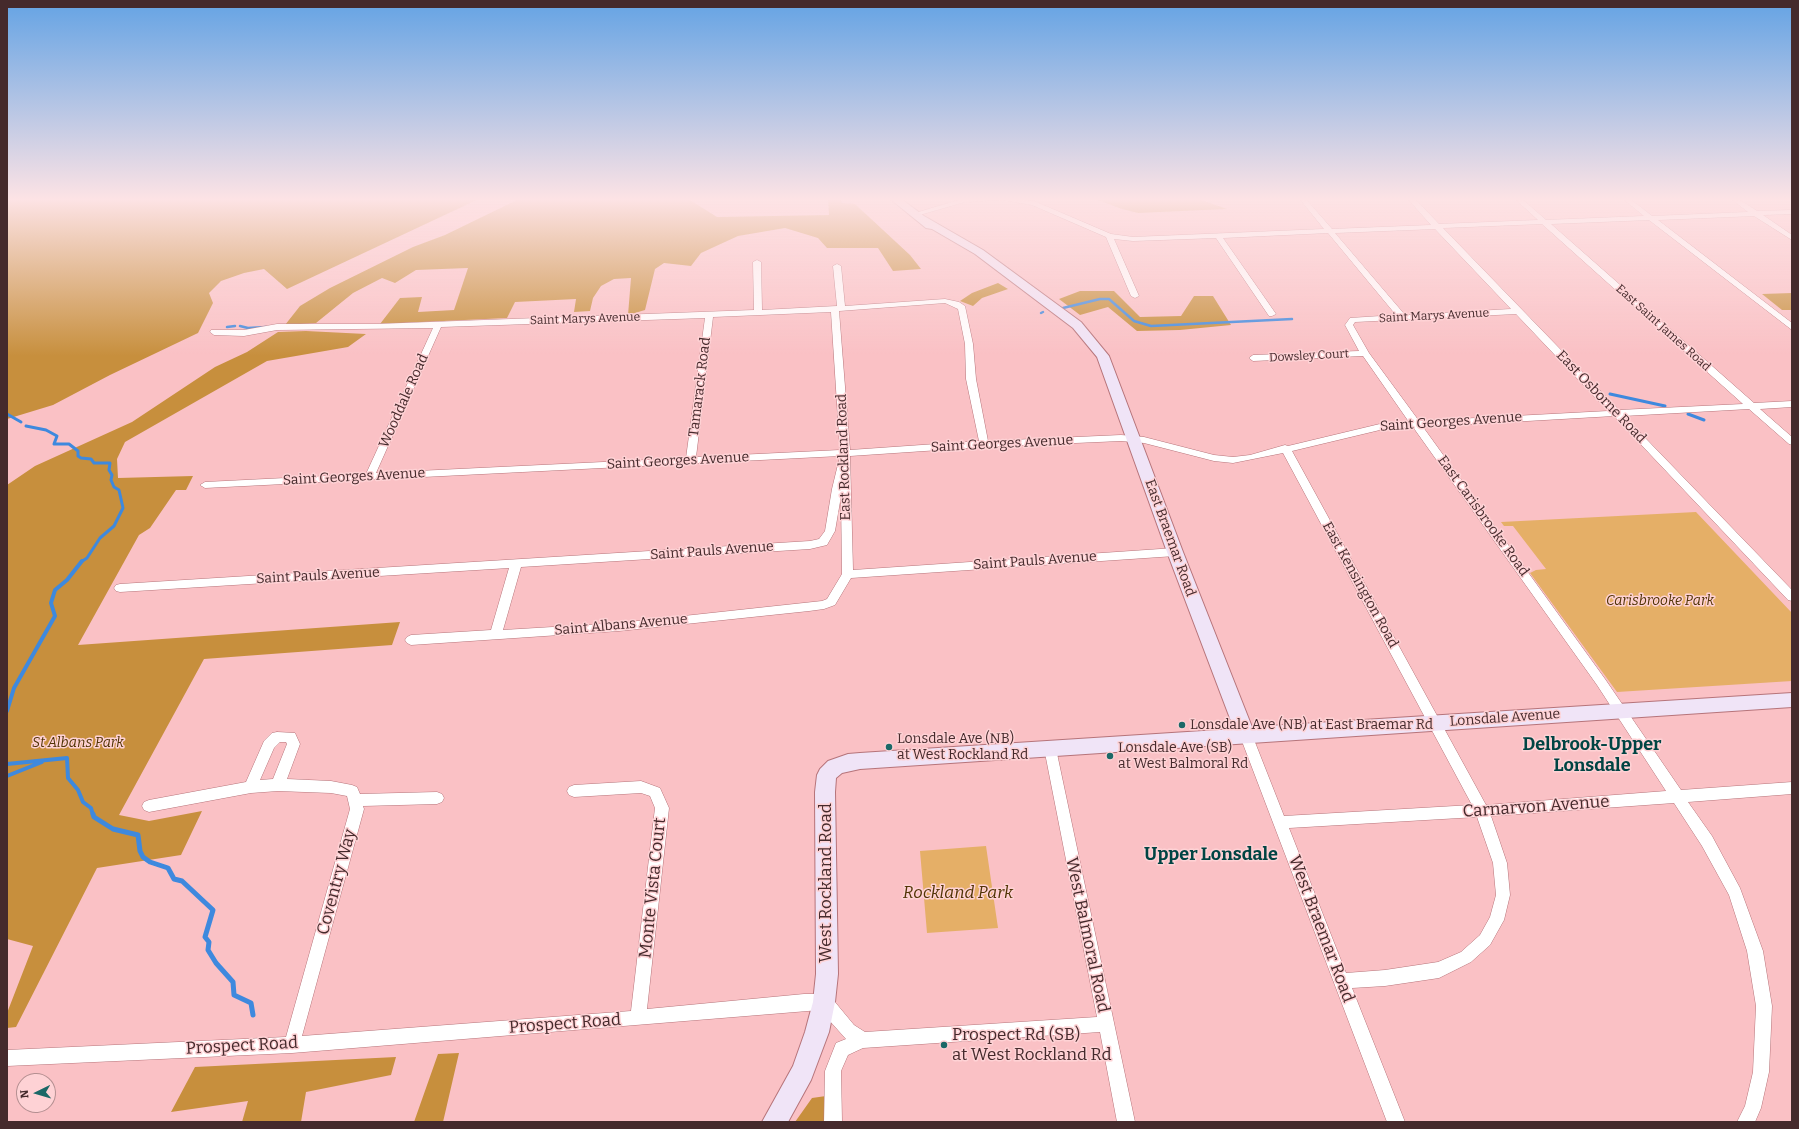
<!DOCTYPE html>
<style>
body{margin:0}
#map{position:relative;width:1799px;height:1129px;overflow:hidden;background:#fac1c5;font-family:Bitter,serif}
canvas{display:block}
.frame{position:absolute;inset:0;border:8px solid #452a2c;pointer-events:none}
.north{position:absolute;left:16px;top:1073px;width:40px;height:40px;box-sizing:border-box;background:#fed2d5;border:1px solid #b48f91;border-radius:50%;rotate:265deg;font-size:11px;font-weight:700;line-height:16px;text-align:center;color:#452a2c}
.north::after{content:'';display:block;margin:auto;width:14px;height:18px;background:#1b6867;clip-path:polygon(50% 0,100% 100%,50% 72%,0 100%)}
</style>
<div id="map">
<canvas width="1799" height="1129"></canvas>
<div class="frame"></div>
<div class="north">N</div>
</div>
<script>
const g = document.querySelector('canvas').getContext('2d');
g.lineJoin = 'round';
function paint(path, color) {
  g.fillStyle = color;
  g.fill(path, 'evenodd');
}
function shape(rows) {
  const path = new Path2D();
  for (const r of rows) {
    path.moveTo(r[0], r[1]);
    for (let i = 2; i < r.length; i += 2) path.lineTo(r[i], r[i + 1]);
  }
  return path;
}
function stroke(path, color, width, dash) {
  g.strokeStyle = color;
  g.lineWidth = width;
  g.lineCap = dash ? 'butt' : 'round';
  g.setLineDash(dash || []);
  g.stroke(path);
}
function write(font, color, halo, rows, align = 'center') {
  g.font = font + ' Bitter,serif';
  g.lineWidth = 3;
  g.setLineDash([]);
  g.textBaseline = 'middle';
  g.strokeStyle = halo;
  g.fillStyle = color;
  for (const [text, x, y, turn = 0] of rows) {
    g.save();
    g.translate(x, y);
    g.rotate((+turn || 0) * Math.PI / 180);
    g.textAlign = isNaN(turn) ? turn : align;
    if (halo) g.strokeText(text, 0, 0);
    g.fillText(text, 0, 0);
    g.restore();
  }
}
paint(shape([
 [1696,512,1792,613,1792,681,1617,692,1530,573,1536,570,1546,569,1513,526,1504,526,1501,522],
 [986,846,998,928,927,933,920,851]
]), '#e5af67');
paint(shape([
 [7,198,481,198,287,289,264,269,244,273,221,281,209,293,213,303,198,333,110,375,53,405,7,419],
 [521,198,693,198,690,200,717,217,829,215,828,198,840,198,842,203,855,204,910,255,921,269,893,271,878,248,827,248,818,238,785,228,738,236,701,253,691,266,664,263,655,269,645,310,628,315,631,278,614,279,601,286,593,298,590,311,574,312,576,299,515,302,507,318,380,324,400,298,422,297,418,312,454,310,468,268,416,270,395,283,382,278,353,293,316,323,285,325,300,306,330,288,413,247,445,235],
 [1092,198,1196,198,1227,209,1138,213,1122,209],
 [998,283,1008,289,982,298,973,306,960,301,972,293],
 [1080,291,1114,291,1140,317,1181,316,1194,296,1213,296,1231,325,1180,330,1137,331,1108,307,1080,315,1059,299],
 [1792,293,1792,310,1782,310,1762,294],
 [306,331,366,334,348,347,267,361,125,442,117,459,118,478,193,476,186,490,176,490,150,528,139,535,78,645,400,622,392,645,204,659,119,815,149,821,202,811,181,855,97,868,16,1027,7,1028,7,1013,33,946,7,939,7,485,35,466,132,422,215,367,247,352,278,332],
 [459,1053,443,1122,414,1122,438,1054],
 [396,1057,391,1075,306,1092,301,1122,242,1122,248,1101,171,1112,195,1067],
 [826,1096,825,1122,795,1122,812,1098]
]), '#c78f3d');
stroke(shape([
 [1768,198,1792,199],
 [1063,308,1100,299,1109,299,1134,321,1151,326,1292,319],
 [1041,313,1043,312],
 [240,326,248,328,266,327],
 [227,327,235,326]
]), '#3e89de', 2.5);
stroke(shape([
 [1610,394,1665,406],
 [7,414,21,422],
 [1688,414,1704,420],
 [26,426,46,430,57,436,54,444,69,444,78,451,78,456,81,458,91,459,94,463,110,463,109,470,112,475,111,480,114,487,119,490,123,508,114,526,100,538,87,558,81,562]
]), '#3e89de', 3);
stroke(shape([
 [7,711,14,688,55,616,51,603,55,590,67,580,82,561],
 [7,764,67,758,68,778,78,790,83,802,91,808,93,815],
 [7,776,42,762]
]), '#3e89de', 4);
stroke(shape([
 [93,814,94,817,113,829,138,835,140,851,143,857,150,862,168,868,174,879,182,881,213,910,205,937,209,942,208,950,216,963,233,982,234,995,251,1003,253,1015]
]), '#3e89de', 5);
const street = shape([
 [965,198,1013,198,1034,201,1111,234,1133,237,1324,229,1299,198,1305,198,1332,229,1431,225,1407,198,1414,198,1439,224,1538,220,1514,198,1521,198,1546,220,1644,216,1622,198,1629,198,1652,216,1748,212,1730,198,1737,198,1757,211,1792,210,1792,214,1763,215,1792,235,1792,240,1754,216,1658,220,1792,323,1792,330,1649,220,1551,224,1754,403,1792,401,1792,407,1760,409,1792,437,1792,445,1789,444,1749,409,1624,416,1792,590,1792,601,1788,600,1614,416,1423,427,1605,679,1681,790,1792,782,1792,794,1688,802,1712,836,1740,888,1763,951,1772,1006,1769,1072,1761,1108,1755,1122,1737,1122,1745,1106,1753,1072,1756,1006,1747,951,1729,895,1702,846,1674,803,1491,816,1507,863,1510,895,1504,920,1490,945,1471,962,1439,978,1385,986,1352,988,1405,1122,1387,1122,1240,736,1241,732,1246,731,1251,732,1284,816,1472,805,1283,453,1233,463,1214,461,1144,443,1121,441,984,447,850,456,853,570,1175,548,1180,552,1175,556,851,578,835,605,824,609,809,611,619,631,411,645,407,643,405,640,407,637,411,635,491,630,509,568,120,592,116,591,114,588,116,585,120,584,810,541,819,539,825,531,832,489,840,456,205,488,200,485,205,482,366,474,433,328,277,330,244,336,214,335,210,332,211,330,244,330,277,324,376,324,754,310,753,262,757,260,761,262,762,310,837,306,833,266,837,264,841,266,845,306,945,299,959,302,965,306,973,344,976,379,988,441,1121,435,1144,437,1214,455,1233,457,1250,455,1285,445,1288,446,1384,423,1409,422,1363,356,1253,361,1249,358,1253,355,1359,351,1345,325,1350,318,1396,315,1328,233,1223,238,1276,314,1272,316,1269,316,1216,238,1133,241,1114,239,1139,296,1135,298,1131,296,1106,237,1032,205,1002,200,965,202,916,216,912,214,965,198],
 [1542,224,1743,404,1619,410,1443,228,1542,224],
 [1435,229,1511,309,1405,315,1335,233,1435,229],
 [945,303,958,309,965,344,966,379,979,441,850,450,839,311,945,303],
 [831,312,840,450,696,457,713,317,831,312],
 [1516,314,1608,411,1419,421,1369,353,1353,325,1355,322,1516,314],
 [705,318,686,458,376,473,441,327,705,318],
 [1413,427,1597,685,1666,791,1486,805,1292,451,1384,429,1413,427],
 [841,496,842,574,827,599,822,601,619,623,503,630,521,567,810,549,827,545,835,531,841,496],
 [1477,817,1493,863,1496,895,1490,917,1480,935,1461,952,1438,962,1385,970,1346,973,1289,828,1477,817],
 [277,732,295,733,300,744,287,779,331,781,352,785,357,787,360,794,437,792,442,794,444,798,442,802,437,804,363,806,364,809,302,1036,631,1011,655,808,650,796,641,793,574,797,569,795,567,791,569,787,574,785,641,781,660,788,669,808,647,1009,804,994,824,994,830,996,854,1025,865,1032,1097,1017,1044,748,1045,744,1050,742,1055,744,1135,1122,1117,1122,1100,1032,863,1048,848,1055,841,1071,842,1122,824,1122,825,1071,836,1043,846,1039,820,1010,292,1053,7,1066,7,1050,286,1037,350,809,347,796,331,793,278,791,251,793,149,812,144,810,142,806,144,802,149,800,246,782,264,741,272,733,277,732],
 [280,742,286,742,287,744,273,779,260,780,274,748,280,742]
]);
const secondary = shape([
 [889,198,900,198,924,216,983,250,1081,322,1109,356,1183,552,1252,727,1792,693,1792,707,860,769,842,773,836,778,835,792,838,974,835,1002,829,1032,811,1080,788,1122,762,1122,793,1066,805,1032,813,1002,816,974,815,792,817,775,820,769,828,761,848,754,860,753,1234,729,1167,552,1097,357,1073,328,975,254,932,229,926,228,889,198]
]);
stroke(street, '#b6747a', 1);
stroke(secondary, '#b6747a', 2);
paint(street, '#fff');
paint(secondary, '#f0e4f7');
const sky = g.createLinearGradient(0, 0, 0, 356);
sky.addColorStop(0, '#64a3e4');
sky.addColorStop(0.56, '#fde3e5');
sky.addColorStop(1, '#fde3e500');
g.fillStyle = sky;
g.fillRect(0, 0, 1799, 356);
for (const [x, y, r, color] of [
 [1182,725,4,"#1b6867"],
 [889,747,4,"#1b6867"],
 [1110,756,4,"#1b6867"],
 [944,1045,4,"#1b6867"]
]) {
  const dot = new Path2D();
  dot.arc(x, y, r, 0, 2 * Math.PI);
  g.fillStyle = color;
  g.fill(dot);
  stroke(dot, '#fed2d5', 1.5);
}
write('12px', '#452a2c', '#fed2d5', [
 ["Saint Marys Avenue",1434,316,-3],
 ["Saint Marys Avenue",585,319,-2],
 ["East Saint James Road",1663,328,42],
 ["Dowsley Court",1309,356,-3]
]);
write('14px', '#452a2c', '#fed2d5', [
 ["Tamarack Road",700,387,-83],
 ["East Osborne Road",1601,397,46],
 ["Wooddale Road",404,401,-66],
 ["Saint Georges Avenue",1451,422,-4],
 ["Saint Georges Avenue",1002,444,-3],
 ["East Rockland Road",844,457,-92],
 ["Saint Georges Avenue",678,461,-3],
 ["Saint Georges Avenue",354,477,-3],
 ["East Carisbrooke Road",1483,516,54],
 ["East Braemar Road",1170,538,70],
 ["Saint Pauls Avenue",712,551,-4],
 ["Saint Pauls Avenue",1035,561,-4],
 ["Saint Pauls Avenue",318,576,-3],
 ["East Kensington Road",1360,585,61],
 ["Saint Albans Avenue",621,625,-5],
 ["Lonsdale Avenue",1505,718,-4]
]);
write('italic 14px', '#513405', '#fed2d5', [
 ["Carisbrooke Park",1660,601],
 ["St Albans Park",78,743]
]);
write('14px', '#452a2c', '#fed2d5', [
 ["Lonsdale Ave (NB) at East Braemar Rd",1190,725],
 ["Lonsdale Ave (NB)",897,739],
 ["at West Rockland Rd",897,755],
 ["Lonsdale Ave (SB)",1118,748],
 ["at West Balmoral Rd",1118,764]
], 'left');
write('17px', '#452a2c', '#fed2d5', [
 ["Carnarvon Avenue",1536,807,-4],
 ["Coventry Way",337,882,-75],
 ["West Rockland Road",826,883,-90],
 ["Monte Vista Court",653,888,-84],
 ["West Braemar Road",1321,929,69],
 ["West Balmoral Road",1087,935,78],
 ["Prospect Road",565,1024,-4],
 ["Prospect Road",242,1046,-3]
]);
write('italic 17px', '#513405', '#fed2d5', [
 ["Rockland Park",958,893]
]);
write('17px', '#452a2c', '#fed2d5', [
 ["Prospect Rd (SB)",952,1035],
 ["at West Rockland Rd",952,1055]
], 'left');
write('bold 18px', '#004443', '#fed2d5', [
 ["Delbrook-Upper",1592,745],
 ["Lonsdale",1592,766]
]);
write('bold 18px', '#004443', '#fed2d5', [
 ["Upper Lonsdale",1211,855]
]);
</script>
